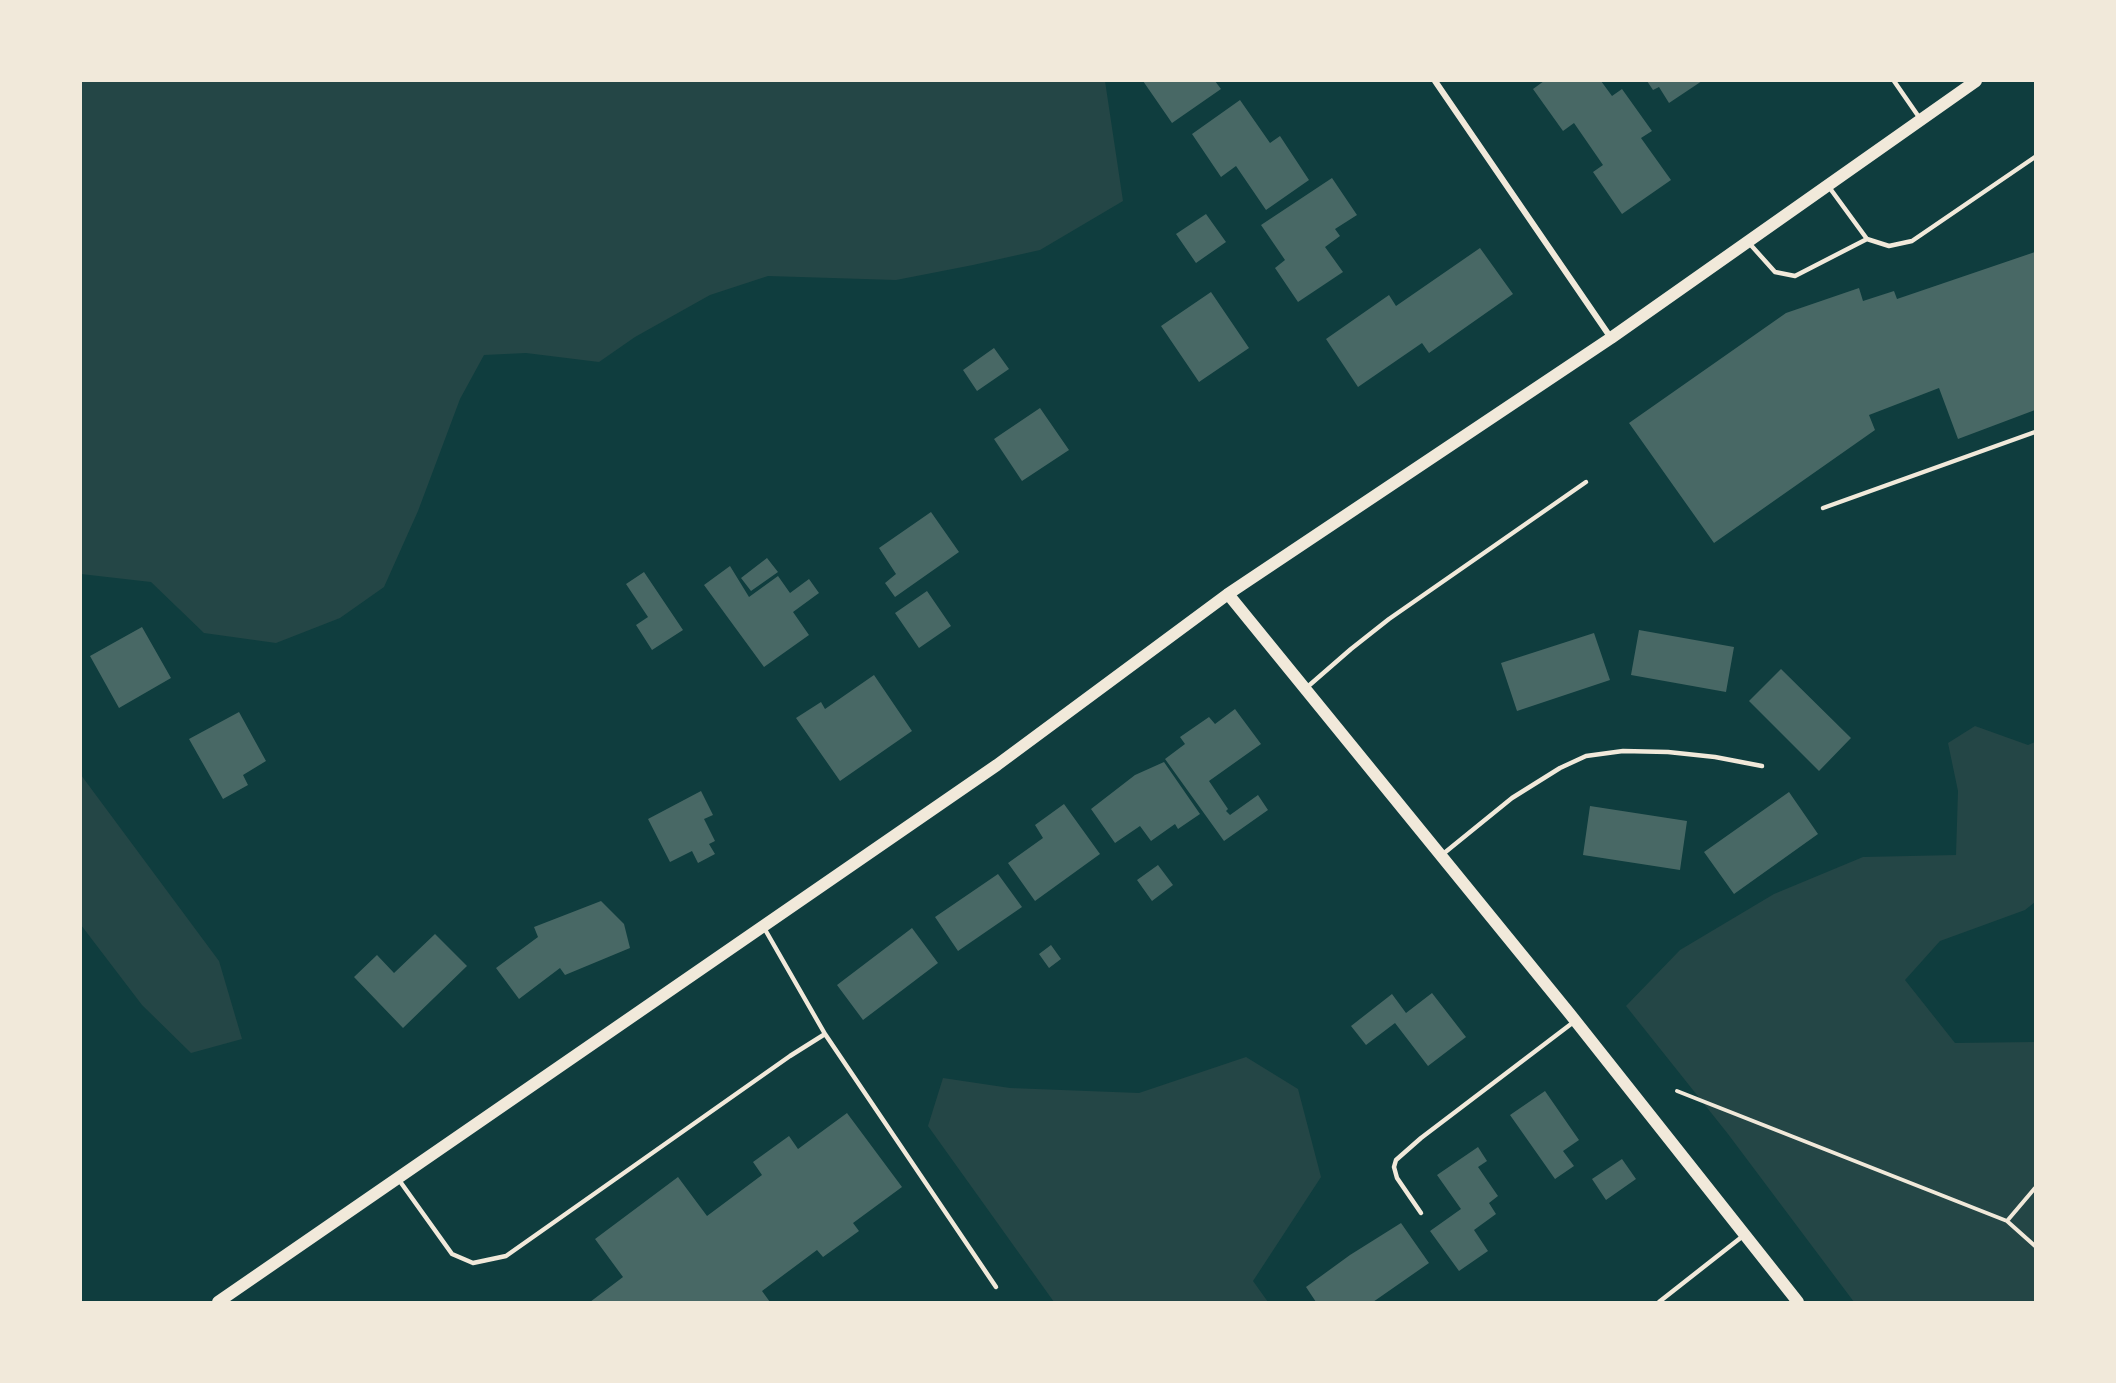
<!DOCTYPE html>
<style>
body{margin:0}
#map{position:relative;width:2116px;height:1383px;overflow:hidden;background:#0f3d3e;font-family:"PT Serif",serif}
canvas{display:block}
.frame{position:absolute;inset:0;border:82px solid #f1e9da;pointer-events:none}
</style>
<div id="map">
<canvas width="2116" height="1383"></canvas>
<div class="frame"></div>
</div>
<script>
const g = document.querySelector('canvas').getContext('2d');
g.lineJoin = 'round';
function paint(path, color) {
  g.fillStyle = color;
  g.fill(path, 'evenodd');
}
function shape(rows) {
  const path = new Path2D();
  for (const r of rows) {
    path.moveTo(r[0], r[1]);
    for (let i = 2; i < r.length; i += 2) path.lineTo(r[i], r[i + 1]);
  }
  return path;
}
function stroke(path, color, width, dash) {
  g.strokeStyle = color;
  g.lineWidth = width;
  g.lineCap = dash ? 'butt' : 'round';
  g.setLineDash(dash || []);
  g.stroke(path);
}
paint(shape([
 [81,81,1105,81,1123,201,1040,250,973,265,896,280,768,276,710,295,635,337,599,362,526,353,484,355,460,399,418,511,384,587,340,618,276,643,204,633,151,582,81,574],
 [1975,726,2028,745,2035,742,2035,902,2025,910,1940,941,1905,980,1955,1043,2035,1042,2035,1302,1854,1302,1728,1134,1626,1006,1680,950,1774,894,1863,857,1956,855,1958,791,1948,743],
 [81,775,219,961,242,1039,191,1053,142,1005,81,925],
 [1246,1057,1298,1089,1321,1177,1253,1281,1268,1302,1054,1302,928,1126,943,1078,1010,1088,1139,1093]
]), '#244646');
paint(shape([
 [1143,81,1215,81,1221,89,1172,123],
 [1544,81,1601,81,1612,96,1622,89,1652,131,1641,138,1671,180,1622,214,1593,172,1603,165,1574,123,1563,131,1533,89],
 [1647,81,1702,81,1669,103,1659,87,1653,90],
 [1240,100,1270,143,1280,136,1309,180,1266,210,1236,166,1221,177,1192,134],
 [1332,178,1357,215,1335,229,1340,236,1325,247,1343,272,1298,302,1275,268,1285,260,1261,225],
 [1206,214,1226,242,1196,263,1176,234],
 [1480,248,1513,294,1429,353,1422,343,1358,387,1326,339,1389,295,1396,306],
 [2035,252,2035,410,1958,439,1939,388,1869,415,1875,430,1714,543,1629,423,1786,313,1859,288,1863,301,1894,291,1897,299],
 [1211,292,1249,348,1199,382,1161,326],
 [994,348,1009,369,977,391,963,370],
 [1040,408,1069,450,1022,481,994,439],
 [931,512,959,552,895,597,885,583,896,574,879,548],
 [767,558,778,572,751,591,741,578],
 [730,566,749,597,778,576,790,593,809,579,819,593,793,612,809,635,764,667,704,585],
 [644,572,683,630,652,650,636,625,648,617,626,584],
 [927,591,951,626,919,648,895,613],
 [142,627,171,678,119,708,90,656],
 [1639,630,1734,647,1726,692,1631,675],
 [1594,633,1610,680,1517,711,1501,663],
 [1781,669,1851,738,1819,771,1749,701],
 [874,675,912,731,840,781,796,718,821,702,825,709],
 [1235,709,1261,744,1209,781,1228,809,1226,811,1230,815,1258,795,1268,810,1224,841,1165,759,1185,744,1180,737,1209,717,1215,724],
 [239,712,266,761,243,775,248,785,223,799,189,739],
 [1164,762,1200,814,1178,829,1175,824,1151,841,1140,826,1115,843,1091,809,1135,775],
 [701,791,713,815,704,819,715,841,709,844,715,854,698,863,692,851,670,862,648,819],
 [1789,792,1818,834,1734,894,1704,852],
 [1064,804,1100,854,1035,901,1008,863,1043,838,1035,825],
 [1590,806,1687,821,1680,870,1583,855],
 [1158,865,1173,885,1152,901,1137,880],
 [998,874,1022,907,958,951,935,917],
 [601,901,624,924,630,948,565,975,560,968,519,999,496,968,538,937,534,927],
 [912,928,938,963,863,1020,837,985],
 [435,934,467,966,403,1028,354,977,377,955,394,973],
 [1051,945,1061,959,1049,968,1039,954],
 [1432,993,1466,1037,1428,1066,1395,1023,1366,1045,1351,1026,1392,994,1406,1013],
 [1545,1091,1579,1140,1563,1151,1574,1166,1555,1179,1510,1115],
 [847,1113,902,1187,853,1223,859,1231,823,1257,817,1250,762,1291,770,1302,590,1302,623,1277,595,1239,678,1177,707,1216,762,1175,753,1162,789,1136,798,1149],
 [1478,1147,1487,1161,1478,1167,1498,1196,1489,1203,1496,1214,1474,1230,1488,1251,1459,1271,1430,1231,1461,1209,1437,1175],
 [1622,1159,1636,1179,1606,1200,1592,1179],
 [1401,1223,1429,1263,1373,1302,1316,1302,1306,1287,1350,1255]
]), '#486865');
stroke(shape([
 [1677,1091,2007,1221,2035,1246],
 [2007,1221,2035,1188]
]), '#f1e9da', 4);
stroke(shape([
 [1894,81,1921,120],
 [1829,187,1867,239,1889,246,1912,241,2035,157],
 [1749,243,1775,272,1795,276,1867,239],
 [1823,508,2035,432],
 [1305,689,1351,649,1389,619,1586,482],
 [1443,854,1512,798,1560,768,1586,756,1623,751,1668,752,1715,757,1762,766],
 [825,1034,996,1287],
 [399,1180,452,1254,473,1263,506,1256,790,1056,825,1034,763,926],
 [1421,1213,1397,1178,1394,1167,1396,1160,1421,1138,1575,1021],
 [1659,1302,1743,1236]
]), '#f1e9da', 4.5);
stroke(shape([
 [1435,81,1611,338]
]), '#f1e9da', 6);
stroke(shape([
 [1228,594,1570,1014,1798,1302],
 [218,1302,997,765,1228,594,1611,338,1976,81]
]), '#f1e9da', 12);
</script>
